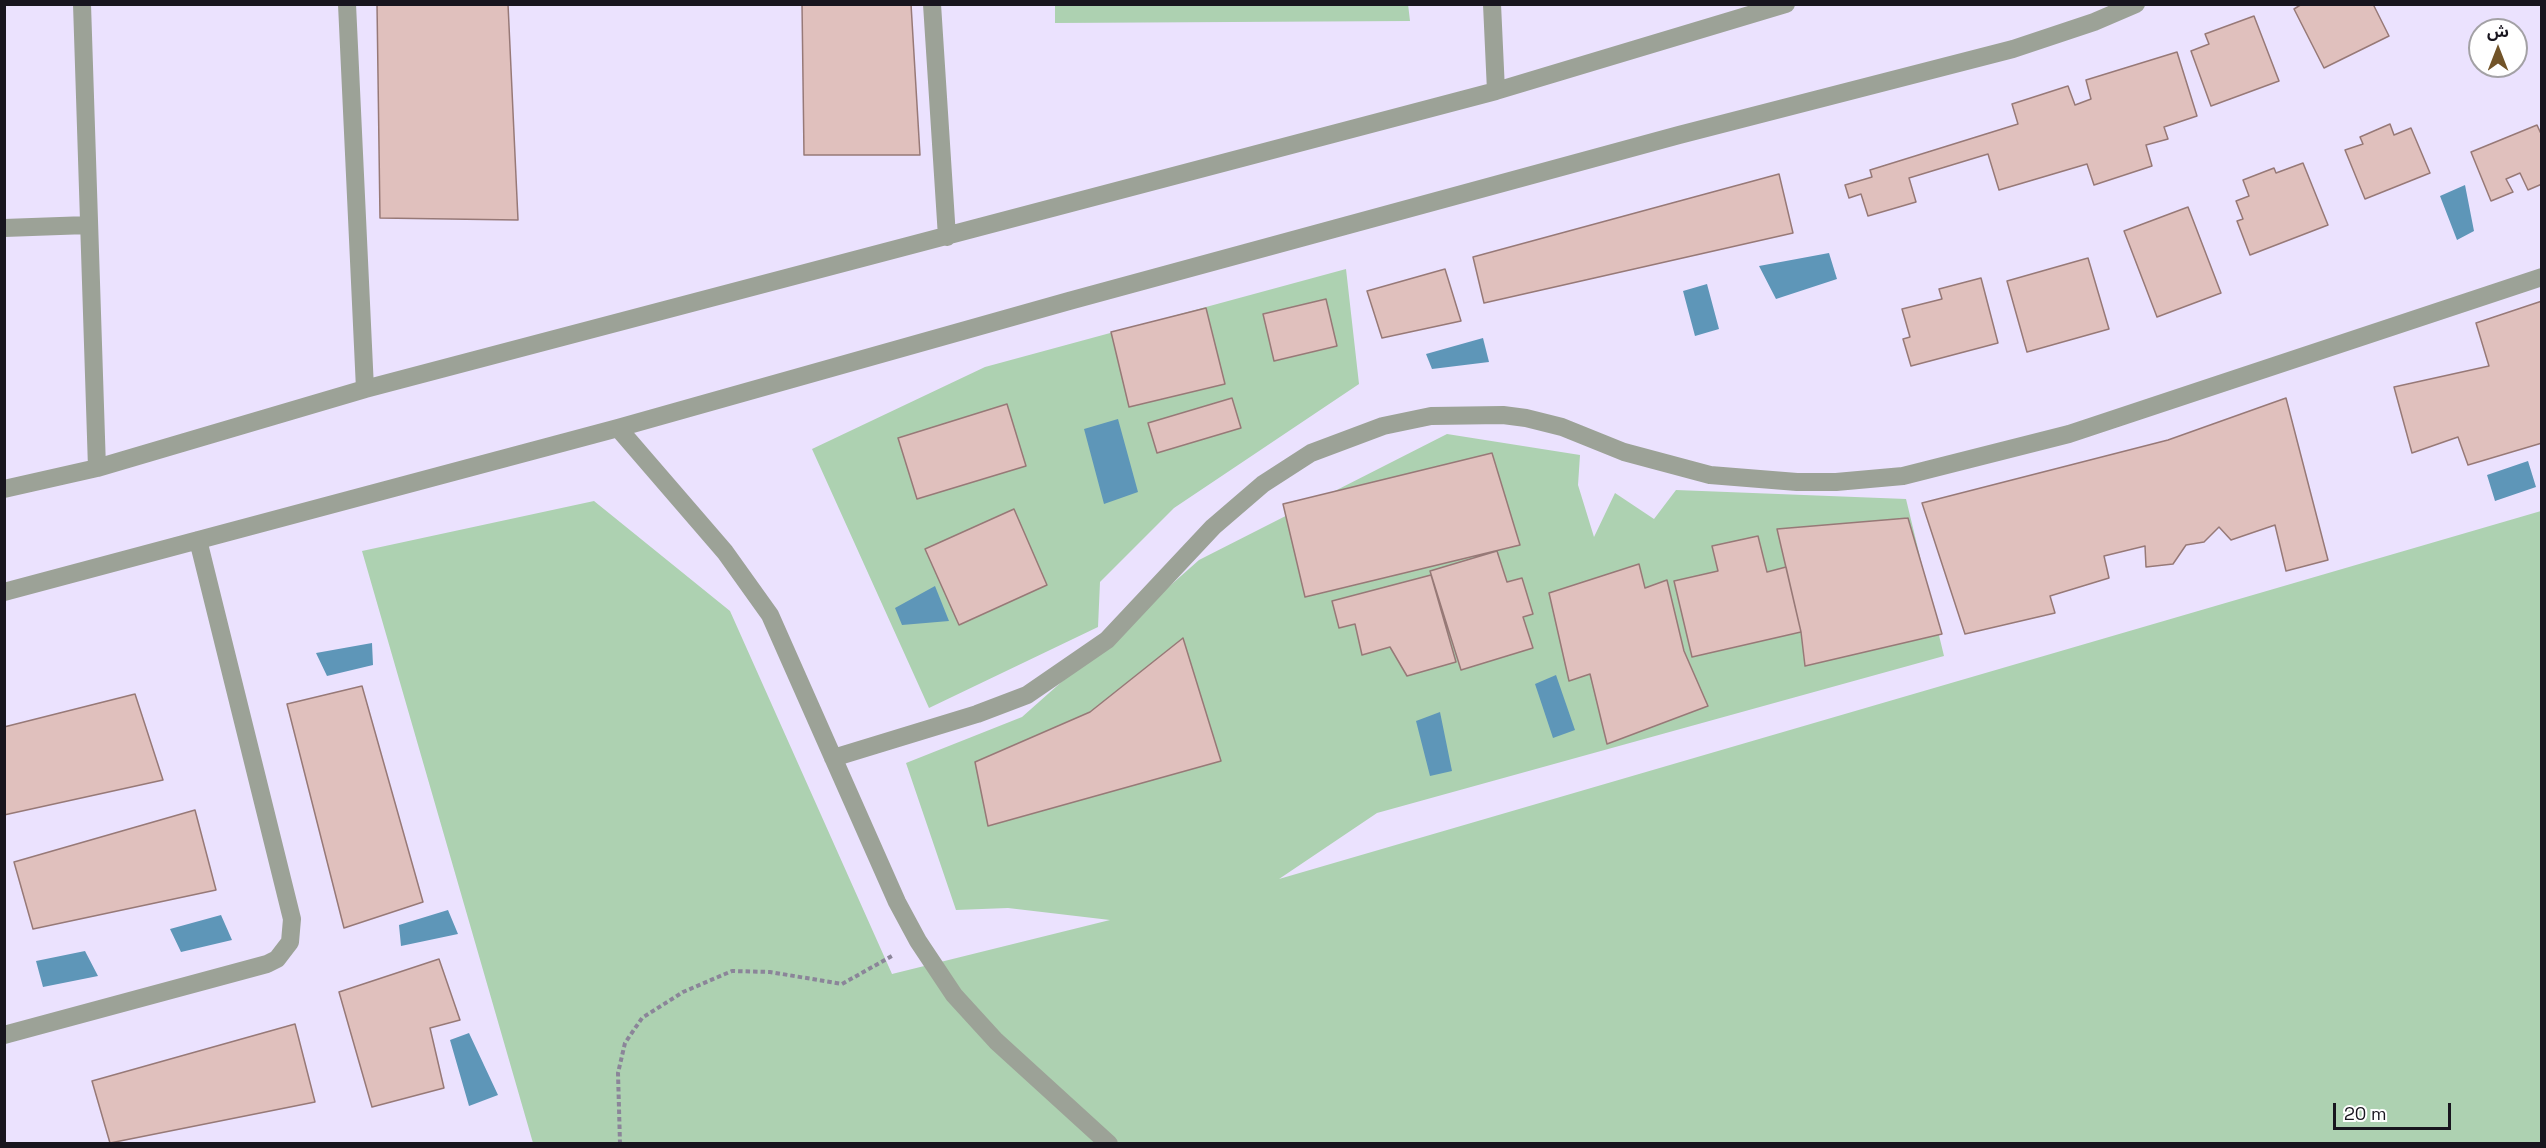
<!DOCTYPE html>
<meta charset="utf-8">
<style>
body{margin:0}
#map{position:relative;width:2546px;height:1148px;overflow:hidden;background:#ebe2fe;font-family:"Space Grotesk","Noto Sans Arabic",sans-serif}
canvas{display:block}
.frame{position:absolute;inset:0;border:6px solid #18151e;pointer-events:none}
.north{position:absolute;left:2468px;top:18px;width:60px;height:60px;box-sizing:border-box;background:#fff;border:2px solid #a3a1a5;border-radius:50%;rotate:0deg;font-size:16px;font-weight:700;line-height:24px;text-align:center;color:#18151e}
.north::after{content:'';display:block;margin:auto;width:21px;height:27px;background:#725429;clip-path:polygon(50% 0,100% 100%,50% 72%,0 100%)}
.scale{position:absolute;left:2333px;top:1103px;width:118px;height:27px;box-sizing:border-box;border:3px solid #18151e;border-top:0;padding-left:8px;font-size:18px;line-height:21px;white-space:nowrap;color:#18151e;-webkit-text-stroke:4px #fff;paint-order:stroke}
</style>
<div id="map">
<canvas width="2546" height="1148"></canvas>
<div class="frame"></div>
<div class="north">ش</div>
<div class="scale">20 m</div>
</div>
<script>
const g = document.querySelector('canvas').getContext('2d');
g.lineJoin = 'round';
function paint(path, color) {
  g.fillStyle = color;
  g.fill(path, 'evenodd');
}
function shape(rows) {
  const path = new Path2D();
  for (const r of rows) {
    path.moveTo(r[0], r[1]);
    for (let i = 2; i < r.length; i += 2) path.lineTo(r[i], r[i + 1]);
  }
  return path;
}
function stroke(path, color, width, dash) {
  g.strokeStyle = color;
  g.lineWidth = width;
  g.lineCap = dash ? 'butt' : 'round';
  g.setLineDash(dash || []);
  g.stroke(path);
}
paint(shape([
 [1408,4,1410,21,1055,23,1055,5],
 [1346,269,1359,384,1174,508,1100,582,1098,627,929,708,812,449,985,367],
 [1447,434,1580,455,1578,485,1594,537,1615,493,1654,519,1676,490,1906,499,1944,656,1377,813,1279,879,2541,511,2541,1143,533,1143,362,551,594,501,730,611,892,974,1110,920,1008,908,956,910,906,763,1022,717,1199,560]
]), '#add1b1');
paint(shape([
 [2465,185,2474,231,2457,240,2440,196],
 [1829,253,1837,279,1776,299,1759,266],
 [1707,284,1719,329,1695,336,1683,291],
 [1483,338,1489,362,1432,369,1426,354],
 [1118,419,1138,492,1104,504,1084,429],
 [2528,461,2536,487,2495,501,2487,475],
 [935,586,949,621,902,625,895,608],
 [372,643,373,665,327,676,316,653],
 [1556,675,1575,730,1553,738,1535,684],
 [1440,712,1452,771,1430,776,1416,721],
 [448,910,458,934,401,946,399,925],
 [221,915,232,940,181,952,170,929],
 [85,951,98,976,43,987,36,961],
 [469,1033,498,1095,469,1106,450,1040]
]), '#5e96b8');
const building = shape([
 [377,4,508,4,518,220,380,218,377,4],
 [802,4,911,4,920,155,804,155,802,4],
 [2302,4,2373,4,2389,36,2324,68,2294,9,2302,4],
 [2254,16,2279,81,2211,106,2191,51,2209,44,2205,34,2254,16],
 [2177,52,2197,116,2164,127,2168,139,2146,145,2152,166,2094,185,2087,164,1999,190,1988,154,1909,178,1916,202,1868,216,1861,194,1849,198,1845,185,1872,177,1870,170,2018,124,2012,104,2068,86,2075,105,2091,99,2086,80,2177,52],
 [2390,124,2394,135,2411,128,2430,173,2365,199,2345,150,2363,144,2360,137,2390,124],
 [2537,125,2542,136,2542,184,2528,190,2520,173,2506,179,2513,192,2491,201,2471,152,2537,125],
 [2303,163,2328,225,2250,255,2237,221,2243,219,2236,201,2249,196,2243,180,2274,168,2276,173,2303,163],
 [1779,174,1793,233,1484,303,1473,257,1779,174],
 [2188,207,2221,293,2157,317,2124,231,2188,207],
 [2088,258,2109,329,2027,352,2007,281,2088,258],
 [1445,269,1461,321,1382,338,1367,291,1445,269],
 [1981,278,1998,343,1911,366,1903,339,1910,337,1902,309,1942,299,1939,289,1981,278],
 [1326,299,1337,346,1274,361,1263,314,1326,299],
 [2542,301,2542,443,2468,465,2458,437,2412,453,2394,387,2489,366,2476,323,2542,301],
 [1206,308,1225,384,1129,407,1111,332,1206,308],
 [1232,398,1241,428,1157,453,1148,423,1232,398],
 [2286,398,2328,560,2286,571,2275,525,2231,540,2219,527,2204,542,2186,545,2173,564,2146,567,2145,546,2104,556,2109,578,2050,596,2055,613,1965,634,1922,503,2168,440,2286,398],
 [1007,404,1026,466,917,499,898,438,1007,404],
 [1492,453,1520,545,1305,597,1283,504,1492,453],
 [1014,509,1047,585,959,625,925,549,1014,509],
 [1908,518,1942,634,1805,666,1801,632,1777,529,1908,518],
 [1758,536,1767,572,1786,567,1801,632,1692,657,1674,581,1718,571,1712,546,1758,536],
 [1497,551,1507,582,1522,578,1533,614,1523,617,1533,648,1461,670,1430,571,1497,551],
 [1639,564,1645,588,1667,580,1684,651,1708,706,1607,744,1590,674,1569,681,1549,593,1639,564],
 [1431,575,1456,662,1407,676,1390,647,1362,655,1355,624,1339,628,1332,601,1431,575],
 [1183,638,1221,761,988,826,975,762,1090,712,1183,638],
 [362,686,423,902,344,928,287,704,362,686],
 [135,694,163,780,4,815,4,727,135,694],
 [195,810,216,890,33,929,14,862,195,810],
 [439,959,460,1020,430,1028,444,1088,372,1107,339,992,439,959],
 [295,1024,315,1102,110,1143,92,1081,295,1024]
]);
paint(building, '#e0c0bd');
stroke(building, '#977977', 1.5);
stroke(shape([
 [620,1144,618,1073,625,1043,642,1018,683,992,732,971,770,972,842,984,892,956]
]), '#8b8599', 4, [4.5, 3]);
stroke(shape([
 [82,4,97,468],
 [347,4,365,389],
 [932,4,947,237],
 [1492,4,1496,91],
 [4,228,88,225],
 [618,428,725,552,770,615,897,902,918,941,954,995,996,1041,1109,1144],
 [4,489,97,468,365,389,1496,91,1786,4],
 [4,592,618,428,1069,301,1679,135,2013,49,2094,22,2136,4],
 [833,758,977,714,1027,695,1107,640,1213,527,1263,484,1311,453,1383,426,1431,416,1503,415,1526,418,1562,427,1624,452,1710,475,1797,482,1836,482,1903,476,2069,434,2542,277],
 [4,1035,267,964,277,959,290,942,292,919,198,540]
]), '#9ca297', 18);
</script>
